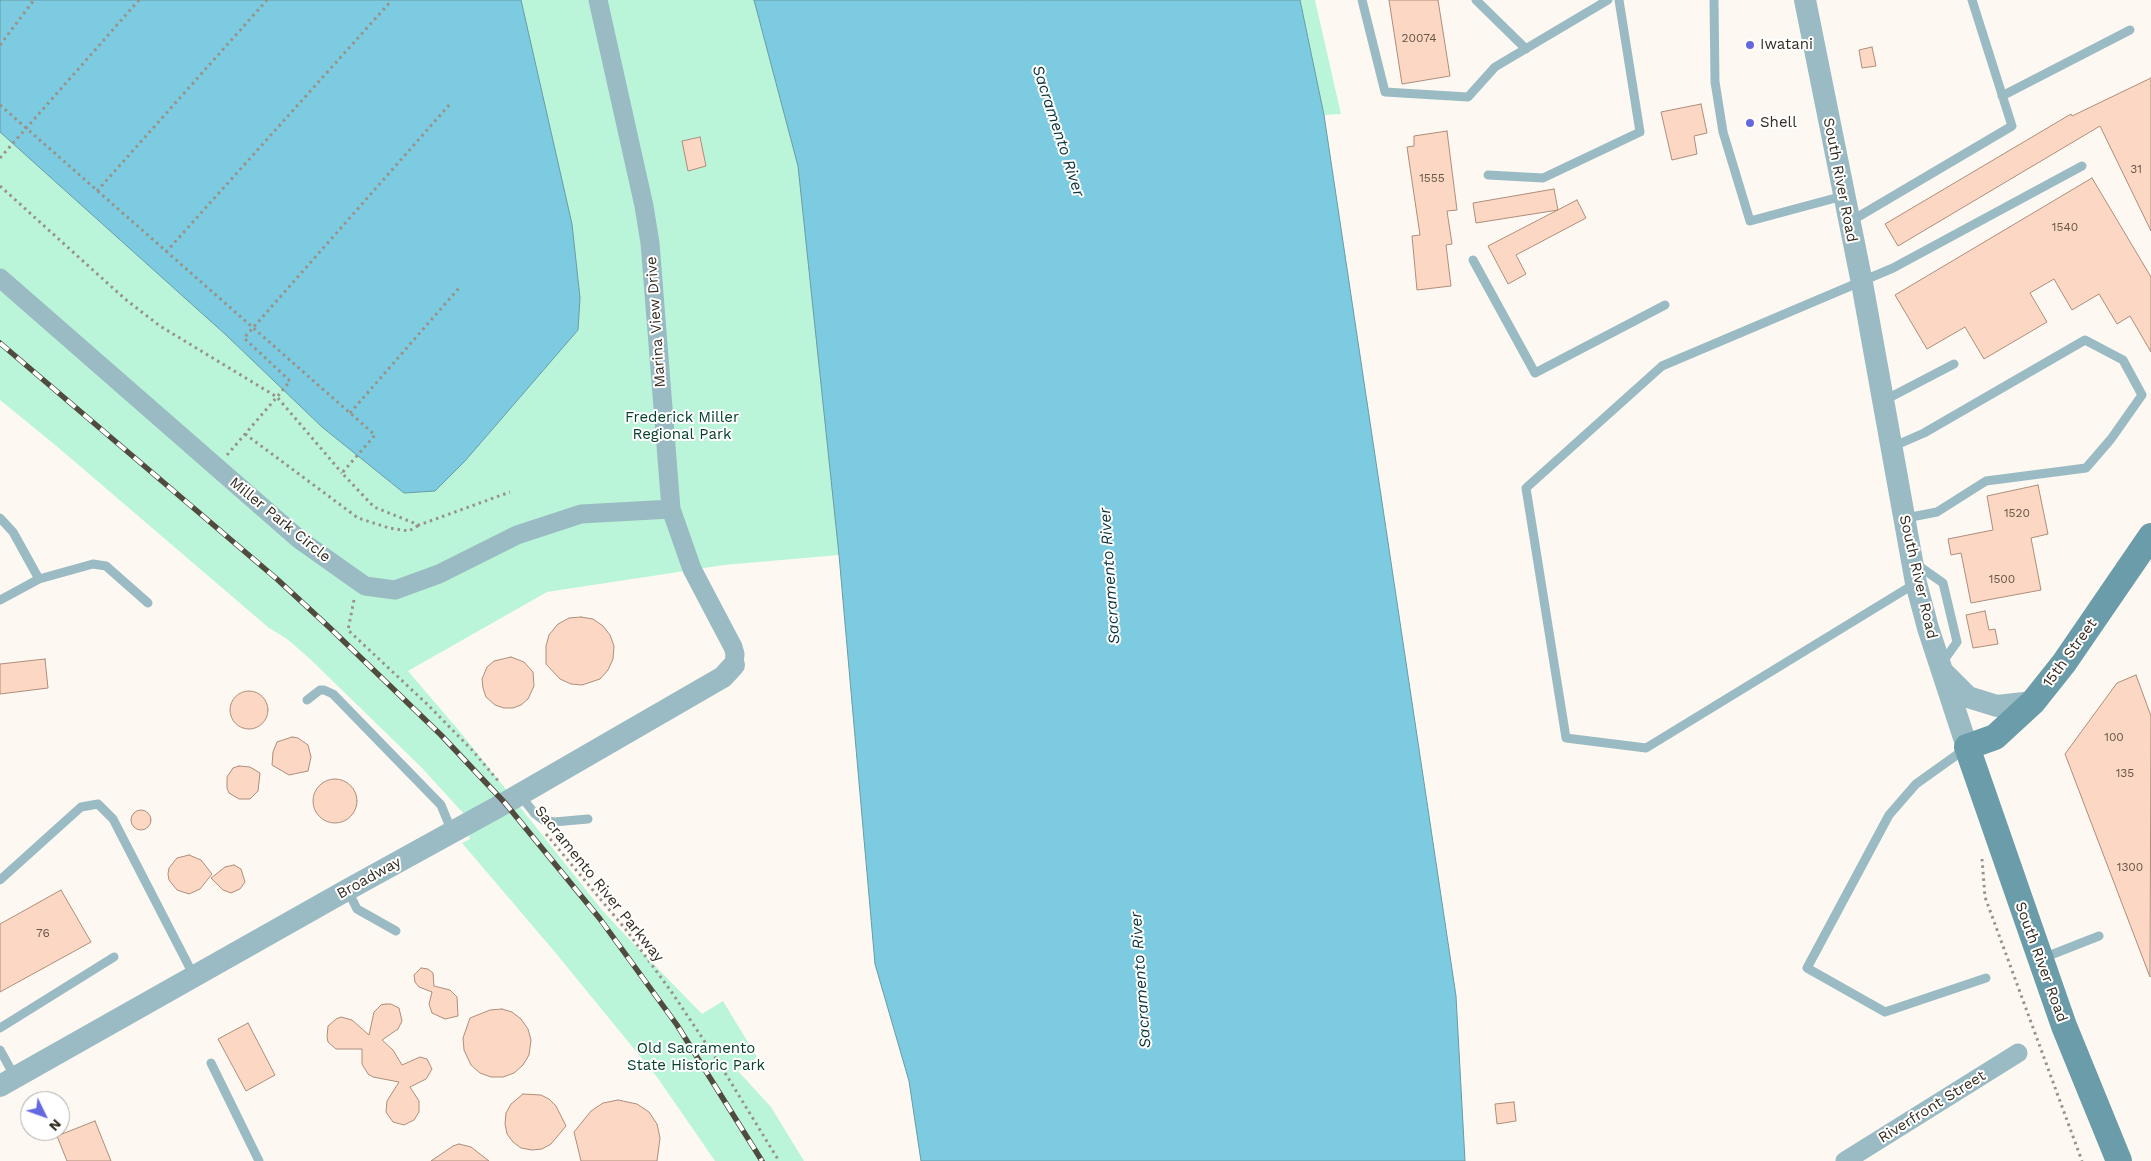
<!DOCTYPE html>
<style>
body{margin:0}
#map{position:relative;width:2151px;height:1161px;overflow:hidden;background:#fdf9f2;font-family:"Work Sans",sans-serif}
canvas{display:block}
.north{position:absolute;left:20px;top:1091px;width:50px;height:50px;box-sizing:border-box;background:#fff;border:1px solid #aeaba6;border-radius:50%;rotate:132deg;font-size:14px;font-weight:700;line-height:20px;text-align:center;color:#342c20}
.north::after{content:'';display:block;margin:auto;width:18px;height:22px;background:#6469e2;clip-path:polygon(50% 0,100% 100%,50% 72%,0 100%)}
</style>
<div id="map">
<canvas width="2151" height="1161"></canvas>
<div class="north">N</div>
</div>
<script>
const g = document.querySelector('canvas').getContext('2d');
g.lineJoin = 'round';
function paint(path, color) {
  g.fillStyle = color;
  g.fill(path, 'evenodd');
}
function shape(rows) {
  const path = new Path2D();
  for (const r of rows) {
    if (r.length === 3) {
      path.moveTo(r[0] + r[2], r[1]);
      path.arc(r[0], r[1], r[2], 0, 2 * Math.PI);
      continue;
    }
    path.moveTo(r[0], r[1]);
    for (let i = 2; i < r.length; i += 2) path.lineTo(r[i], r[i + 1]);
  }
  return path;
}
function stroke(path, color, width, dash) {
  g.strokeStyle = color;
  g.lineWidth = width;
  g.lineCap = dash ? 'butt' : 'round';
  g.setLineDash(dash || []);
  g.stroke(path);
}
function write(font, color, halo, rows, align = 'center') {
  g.font = font + ' "Work Sans",sans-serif';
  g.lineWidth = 4;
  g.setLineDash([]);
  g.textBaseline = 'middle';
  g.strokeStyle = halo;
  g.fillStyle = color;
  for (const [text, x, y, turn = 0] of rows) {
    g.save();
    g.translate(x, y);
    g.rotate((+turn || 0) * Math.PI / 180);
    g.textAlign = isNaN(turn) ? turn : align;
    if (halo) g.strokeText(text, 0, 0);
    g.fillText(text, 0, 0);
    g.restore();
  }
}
paint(shape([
 [521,0,754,0,798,166,839,555,724,565,547,592,408,671,461,733,602,910,628,938,702,1014,723,1001,757,1057,738,1071,771,1107,804,1161,715,1161,657,1077,554,951,462,843,470,839,464,814,422,768,309,658,287,639,269,628,54,444,0,400,0,132,226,335,322,427,404,493,435,491,465,461,578,330,580,298,572,224],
 [1300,0,1315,0,1341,114,1324,115]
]), '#bbf5d9');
const water = shape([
 [0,0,521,0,572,224,580,298,578,330,465,461,435,491,404,493,322,427,226,335,0,132,0,0],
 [754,0,1300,0,1324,115,1456,996,1465,1161,921,1161,909,1081,875,964,839,555,798,166,754,0]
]);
paint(water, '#7dcbe0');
stroke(water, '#679ba6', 1);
const building = shape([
 [1389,0,1438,0,1450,76,1402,84,1389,0],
 [1872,47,1876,66,1862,68,1859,50,1872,47],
 [2151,78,2151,231,2100,126,1898,246,1885,224,2071,114,2072,116,2151,78],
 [1701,104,1707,133,1694,136,1697,154,1672,160,1661,112,1701,104],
 [1447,131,1457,210,1447,211,1452,244,1446,245,1451,286,1417,290,1412,236,1420,235,1407,147,1414,146,1414,136,1447,131],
 [700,137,706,166,688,171,682,141,700,137],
 [2092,178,2151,277,2151,352,2130,316,2117,324,2099,294,2072,310,2054,279,2030,293,2047,322,1984,359,1965,327,1927,349,1895,295,2092,178],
 [1554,189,1558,210,1476,223,1473,203,1554,189],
 [1577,200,1586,218,1516,255,1526,274,1508,284,1488,246,1577,200],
 [2038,485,2048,534,2031,538,2041,590,1971,603,1961,553,1951,555,1948,539,1993,530,1987,496,2038,485],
 [1985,611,1989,630,1995,629,1998,644,1973,648,1966,615,1985,611],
 [581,617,593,619,603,626,610,635,614,646,613,659,608,670,600,679,582,685,571,684,560,679,546,664,546,646,549,635,558,624,569,618,581,617],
 [511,657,524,662,533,672,534,686,528,699,521,705,513,708,504,708,495,705,486,697,483,688,482,679,487,667,494,661,511,657],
 [45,659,48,688,0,694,0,664,45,659],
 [2136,675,2151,716,2150,977,2065,754,2117,683,2136,675],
 [249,710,19],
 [292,737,298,738,308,745,311,757,308,771,289,775,272,765,273,752,277,742,292,737],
 [239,766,250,767,260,773,258,791,250,799,239,799,229,793,227,788,227,777,233,768,239,766],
 [335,801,22],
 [141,820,10],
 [189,855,201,860,212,874,200,889,189,894,177,890,169,880,168,874,169,868,177,858,189,855],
 [234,865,241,869,245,882,240,889,231,893,223,890,211,878,225,867,234,865],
 [61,890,91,942,0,992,0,924,61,890],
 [421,968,428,969,433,973,434,986,450,990,457,997,458,1016,445,1019,432,1013,429,1004,432,992,419,987,415,982,414,975,421,968],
 [386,1004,391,1004,399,1008,402,1021,398,1029,382,1040,393,1050,402,1065,420,1057,427,1059,432,1069,426,1079,410,1087,419,1101,419,1112,414,1120,404,1125,393,1122,386,1112,387,1101,399,1082,373,1077,368,1074,362,1064,362,1049,336,1049,328,1042,327,1037,328,1026,336,1019,341,1017,352,1020,369,1035,374,1012,381,1005,386,1004],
 [502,1009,512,1012,521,1019,528,1029,531,1040,529,1055,523,1065,514,1073,503,1077,491,1077,480,1073,471,1065,464,1050,463,1038,470,1018,490,1010,502,1009],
 [248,1023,275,1075,246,1091,218,1039,248,1023],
 [523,1094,541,1095,549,1099,556,1106,566,1126,551,1144,542,1149,532,1150,521,1148,513,1142,507,1134,505,1124,506,1113,511,1104,523,1094],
 [618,1100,637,1104,649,1112,657,1124,660,1138,657,1161,581,1161,574,1132,591,1111,603,1103,618,1100],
 [1514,1102,1516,1121,1497,1124,1495,1104,1514,1102],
 [95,1121,111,1161,67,1161,57,1136,95,1121],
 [459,1144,471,1147,489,1161,431,1161,453,1146,459,1144]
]);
paint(building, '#fcd7c3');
stroke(building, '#ae8d7b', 1);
stroke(shape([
 [0,45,34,0],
 [0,105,375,435,342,473,374,507,419,525,510,492],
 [0,158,139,0],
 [0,186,125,299,160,326,277,397,290,381,244,338,450,104],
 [97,191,267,0],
 [166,252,392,0],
 [350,413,459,288],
 [245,434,358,518,389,528,409,531,419,525],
 [227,455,277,397,342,473],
 [354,600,348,630,428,705,472,750,500,783],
 [546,834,627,931,673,994,719,1063,779,1161],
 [1982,859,1985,897,2082,1161]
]), '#989289', 3, [2.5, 4]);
stroke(shape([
 [1362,0,1385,92,1468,97,1495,67,1608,0],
 [1476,0,1526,49],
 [1714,0,1715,82,1723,132,1750,221,1843,196],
 [2002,96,2130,30],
 [1488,175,1543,178,1640,132,1619,0],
 [1851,221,2012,126,1972,0],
 [1473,260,1535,373,1665,305],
 [1883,401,1954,364],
 [1892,447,1924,433,2085,340,2123,360,2142,395,2111,439,2086,468,1986,481,1937,512,1906,518],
 [0,518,13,532,39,579,0,600],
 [1916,564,1943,583,1957,642,1942,663],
 [39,579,93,564,106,566,148,603],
 [1916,583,1646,748,1566,738,1526,488,1662,366,1893,268,2082,166],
 [307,700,320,690,324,690,333,694,441,805,452,832],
 [1965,749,1916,784,1889,815,1807,968,1885,1012,1986,978],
 [520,795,535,814,543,820,554,822,588,819],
 [0,880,81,807,98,804,113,819,194,976],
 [348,891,357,909,396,931],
 [2043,958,2099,936],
 [0,1028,114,957],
 [0,1050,15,1077],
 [211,1063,259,1161]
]), '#9bbbc4', 9);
stroke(shape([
 [598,0,644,206,650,243,671,509,692,569,733,647,735,654,734,665],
 [0,278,300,540,365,586,395,590,439,574,517,535,581,514,671,509],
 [1845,1161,2018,1053]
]), '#9bbbc4', 19);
stroke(shape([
 [1805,0,1862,283,1916,583,1928,628,1967,747],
 [1945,674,1968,697,1997,706,2033,702],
 [0,1086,347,890,505,803,723,677,734,665]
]), '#9bbbc4', 22);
stroke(shape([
 [2119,1161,2064,1026,1967,747,1995,737,2033,702,2064,663,2151,536]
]), '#6b9ca9', 26);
const rail = shape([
 [0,343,278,580,330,628,441,735,505,803,600,919,677,1025,762,1161]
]);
stroke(rail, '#514a3f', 5.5);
stroke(rail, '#fff', 4, [11]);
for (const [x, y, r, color] of [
 [1750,45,5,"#6469e2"],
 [1750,123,5,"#6469e2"]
]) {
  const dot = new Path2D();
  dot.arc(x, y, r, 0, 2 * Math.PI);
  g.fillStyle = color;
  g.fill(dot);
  stroke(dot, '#fff', 2);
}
write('12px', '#665749', null, [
 ["20074",1419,38],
 ["31",2136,169],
 ["1555",1432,178],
 ["1540",2065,227],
 ["1520",2017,513],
 ["1500",2002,579],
 ["100",2114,737],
 ["135",2125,773],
 ["1300",2130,867],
 ["76",43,933]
]);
write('15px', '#342c20', '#fff', [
 ["Iwatani",1760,45],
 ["Shell",1760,123]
], 'left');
write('15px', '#342c20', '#fff', [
 ["South River Road",1840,180,79],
 ["Marina View Drive",656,322,-94],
 ["Miller Park Circle",280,520,39],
 ["South River Road",1918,577,77],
 ["15th Street",2070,653,-54],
 ["Broadway",369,878,-29],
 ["Sacramento River Parkway",599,884,51],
 ["South River Road",2041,962,70],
 ["Riverfront Street",1932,1107,-32]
]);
write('15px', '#06412d', '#fff', [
 ["Frederick Miller",682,418],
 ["Regional Park",682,435],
 ["Old Sacramento",696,1049],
 ["State Historic Park",696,1066]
]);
write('italic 16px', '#0d343d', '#fff', [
 ["Sacramento River",1058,131,72],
 ["Sacramento River",1110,576,-94],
 ["Sacramento River",1141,980,-94]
]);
</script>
